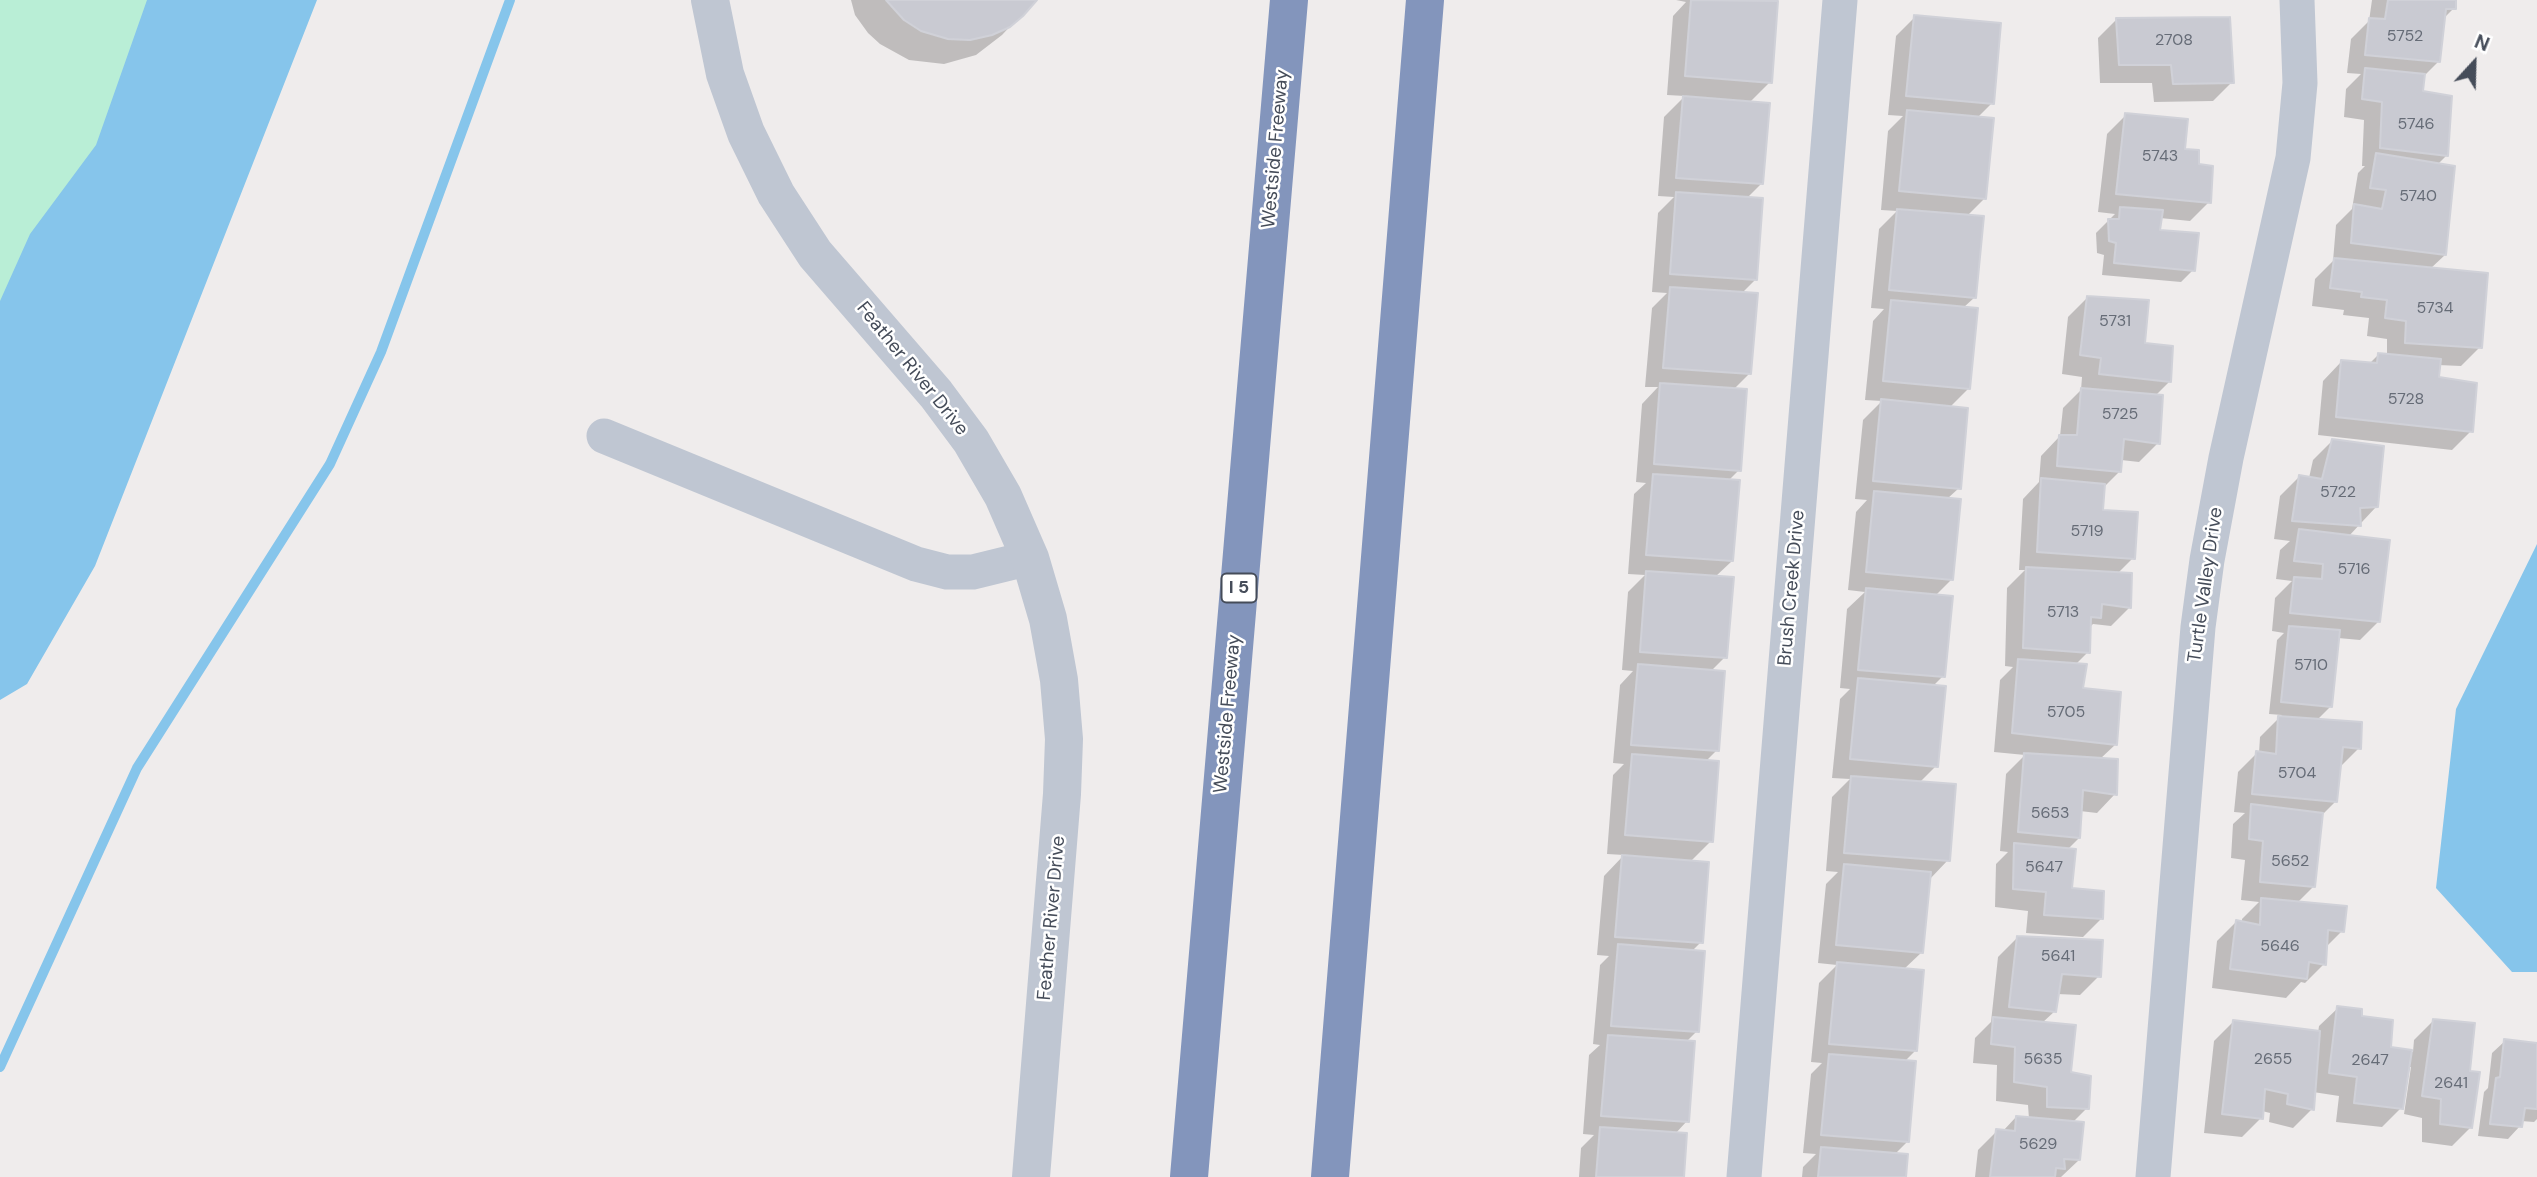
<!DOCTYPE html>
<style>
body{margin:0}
#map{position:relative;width:2537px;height:1177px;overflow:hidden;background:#efecec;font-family:"DM Sans",sans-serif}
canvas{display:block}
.north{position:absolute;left:2439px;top:28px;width:70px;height:70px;-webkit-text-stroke:5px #fff;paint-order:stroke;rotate:22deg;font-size:19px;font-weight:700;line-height:28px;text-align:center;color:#454c59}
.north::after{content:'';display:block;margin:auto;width:24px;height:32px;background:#454c59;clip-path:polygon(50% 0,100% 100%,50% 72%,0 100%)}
</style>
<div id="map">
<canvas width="2537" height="1177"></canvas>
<div class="north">N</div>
</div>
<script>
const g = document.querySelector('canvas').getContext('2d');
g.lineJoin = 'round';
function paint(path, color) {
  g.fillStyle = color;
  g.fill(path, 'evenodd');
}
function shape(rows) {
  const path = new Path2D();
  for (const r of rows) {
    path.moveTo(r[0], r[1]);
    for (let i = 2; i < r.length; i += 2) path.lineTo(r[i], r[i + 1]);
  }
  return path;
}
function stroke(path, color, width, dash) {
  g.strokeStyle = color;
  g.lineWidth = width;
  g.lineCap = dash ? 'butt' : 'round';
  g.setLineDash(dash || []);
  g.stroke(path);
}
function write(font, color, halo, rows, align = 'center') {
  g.font = font + ' "DM Sans",sans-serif';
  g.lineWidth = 5;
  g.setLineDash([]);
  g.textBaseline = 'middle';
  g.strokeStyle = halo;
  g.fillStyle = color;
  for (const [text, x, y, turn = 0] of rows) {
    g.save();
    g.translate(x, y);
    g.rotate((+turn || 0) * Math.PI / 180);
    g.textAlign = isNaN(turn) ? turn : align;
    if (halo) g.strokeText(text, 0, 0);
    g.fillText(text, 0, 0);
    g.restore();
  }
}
paint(shape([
 [0,0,161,0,0,389]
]), '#b9eed6');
paint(shape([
 [147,0,317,0,95,566,27,684,0,700,0,301,30,234,96,145],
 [2537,544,2537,972,2512,972,2436,888,2456,709]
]), '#86c5eb');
paint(shape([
 [851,0,1035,0,1002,35,976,55,944,64,909,60,880,44,868,33,855,15],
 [1676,0,1768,0,1766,2,1770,82,1749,103,1762,183,1746,199,1756,279,1741,294,1749,374,1733,390,1739,470,1728,481,1732,561,1715,577,1725,657,1711,671,1717,750,1706,761,1711,841,1690,862,1701,942,1691,952,1697,1031,1686,1042,1687,1121,1675,1134,1682,1177,1579,1177,1581,1148,1594,1135,1583,1134,1589,1055,1600,1045,1593,1044,1600,965,1609,956,1597,955,1604,876,1624,855,1607,854,1613,775,1624,764,1613,763,1620,685,1633,671,1622,670,1628,592,1645,575,1628,574,1634,494,1646,483,1636,482,1642,404,1658,387,1645,387,1652,308,1667,293,1652,292,1658,213,1674,197,1658,196,1664,117,1685,96,1667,95,1673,16,1686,2],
 [2372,0,2454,0,2454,8,2443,19,2439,61,2423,77,2421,93,2447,155,2437,165,2445,255,2430,269,2480,347,2461,366,2438,365,2438,379,2471,431,2452,450,2318,435,2323,381,2341,362,2369,364,2378,355,2387,356,2387,339,2367,336,2369,318,2343,315,2344,310,2312,306,2315,279,2333,261,2336,225,2352,209,2358,173,2365,166,2362,166,2364,120,2344,117,2346,89,2361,74,2347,73,2351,39,2369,21],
 [1915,17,1992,103,1977,118,1984,199,1966,217,1975,297,1963,308,1969,388,1949,408,1959,488,1947,499,1952,579,1935,596,1943,676,1933,686,1936,766,1919,783,1948,860,1929,880,1922,952,1903,970,1915,1051,1904,1062,1907,1142,1894,1155,1904,1177,1802,1177,1803,1167,1816,1154,1803,1153,1811,1074,1822,1063,1811,1062,1819,983,1837,965,1818,963,1826,884,1838,872,1826,871,1832,797,1850,779,1832,778,1840,699,1850,689,1840,688,1847,609,1865,592,1848,590,1856,512,1867,500,1855,499,1863,420,1882,401,1865,400,1873,321,1884,309,1871,308,1879,229,1897,211,1881,210,1888,131,1903,116,1888,115,1896,36],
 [2117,19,2232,82,2213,101,2154,102,2152,83,2100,83,2098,38],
 [2126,115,2183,150,2197,166,2209,202,2190,221,2160,218,2158,231,2193,270,2181,282,2102,275,2104,255,2097,253,2096,233,2115,214,2098,212,2107,134],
 [2087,298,2143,345,2170,381,2155,396,2158,443,2139,462,2121,460,2120,471,2103,488,2101,512,2133,558,2117,574,2130,607,2111,626,2093,624,2089,628,2088,652,2075,665,2081,689,2116,744,2100,759,2115,794,2097,813,2080,811,2079,838,2067,850,2070,889,2102,918,2083,937,2026,933,2028,911,1995,907,1996,864,2008,852,2000,851,2006,774,2025,755,1994,752,2000,680,2013,667,2005,666,2007,588,2025,570,2019,570,2023,499,2039,482,2041,456,2060,436,2063,408,2081,390,2082,377,2062,374,2068,317],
 [2332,441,2376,507,2348,537,2379,621,2360,640,2338,638,2331,706,2316,721,2359,748,2340,767,2335,802,2321,816,2313,887,2297,903,2342,931,2325,948,2324,964,2305,983,2301,982,2286,998,2212,988,2217,941,2236,922,2242,924,2242,919,2259,902,2241,900,2245,860,2231,858,2233,824,2245,813,2234,812,2238,772,2257,753,2259,753,2260,737,2282,715,2269,714,2277,640,2284,633,2272,631,2275,598,2292,581,2276,579,2280,550,2290,541,2274,539,2280,496,2299,477,2309,478,2313,460],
 [2017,938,2099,976,2080,995,2057,994,2055,1011,2042,1023,2087,1108,2072,1123,2079,1160,2061,1177,1975,1177,1978,1150,1997,1131,2003,1131,2016,1117,2029,1119,2028,1105,1996,1101,1997,1065,1973,1063,1975,1038,1991,1022,1998,957],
 [2338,1008,2360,1017,2389,1049,2413,1052,2414,1040,2433,1021,2468,1072,2471,1127,2452,1146,2422,1142,2422,1118,2404,1114,2411,1067,2407,1067,2401,1108,2382,1127,2336,1122,2339,1096,2313,1092,2312,1109,2293,1128,2269,1122,2270,1113,2262,1111,2261,1118,2242,1137,2204,1133,2214,1041,2233,1022,2318,1033,2319,1026],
 [2505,1041,2537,1045,2537,1119,2534,1122,2521,1121,2520,1126,2508,1139,2478,1136,2484,1092,2488,1088,2492,1053]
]), '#0003');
stroke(shape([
 [0,1067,137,768,330,464,381,352,510,0]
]), '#86c5eb', 10);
const building = shape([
 [886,0,1037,0,1023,16,1010,27,992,35,970,40,948,39,921,31,904,20,886,0],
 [1691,0,1778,1,1772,83,1685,76,1691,0],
 [2388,0,2456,0,2456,9,2446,9,2440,62,2365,55,2369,18,2385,19,2388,0],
 [1914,15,2001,23,1994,104,1906,96,1914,15],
 [2230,17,2234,83,2173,84,2171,65,2119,65,2116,18,2230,17],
 [2365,68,2425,74,2423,91,2452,96,2448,156,2380,148,2382,102,2362,99,2365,68],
 [1683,96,1770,103,1763,184,1676,178,1683,96],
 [1907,110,1994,118,1986,199,1899,191,1907,110],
 [2125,113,2188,119,2185,149,2199,150,2199,164,2213,166,2211,203,2116,194,2125,113],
 [2376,153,2455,166,2446,255,2351,243,2354,204,2382,209,2386,190,2370,188,2376,153],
 [1676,192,1763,198,1757,280,1670,274,1676,192],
 [2120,207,2163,210,2160,230,2199,233,2195,271,2114,263,2116,243,2109,241,2108,219,2119,219,2120,207],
 [1897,209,1984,216,1976,298,1889,290,1897,209],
 [2334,258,2488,273,2482,348,2405,343,2406,321,2385,318,2387,300,2361,297,2362,292,2330,288,2334,258],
 [1670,287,1758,293,1751,374,1663,368,1670,287],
 [2087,296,2149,300,2145,343,2173,346,2171,382,2099,374,2101,358,2080,355,2087,296],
 [1891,300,1978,308,1970,389,1883,381,1891,300],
 [2378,353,2441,359,2439,377,2477,383,2473,432,2336,417,2341,360,2377,363,2378,353],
 [1660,383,1747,389,1741,471,1654,464,1660,383],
 [2081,388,2163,395,2160,444,2124,439,2121,472,2057,466,2059,435,2077,435,2081,388],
 [1881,399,1968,408,1961,489,1873,481,1881,399],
 [2332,439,2384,446,2378,507,2360,508,2361,526,2292,521,2299,475,2322,479,2332,439],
 [1653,474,1740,480,1733,561,1646,555,1653,474],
 [2041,478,2105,484,2103,510,2138,512,2135,559,2037,552,2041,478],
 [1874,491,1961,499,1953,580,1866,572,1874,491],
 [2299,529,2390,540,2380,622,2290,613,2294,577,2322,579,2323,564,2294,561,2299,529],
 [2026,567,2132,573,2131,608,2102,604,2101,618,2091,617,2090,653,2023,648,2026,567],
 [1646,571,1734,577,1727,658,1640,652,1646,571],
 [1866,588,1953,596,1945,677,1858,670,1866,588],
 [2289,626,2340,630,2332,707,2281,702,2289,626],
 [2018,659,2087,664,2083,688,2121,692,2117,745,2012,733,2018,659],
 [1638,664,1725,671,1719,751,1631,745,1638,664],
 [1858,678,1946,686,1938,767,1850,759,1858,678],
 [2278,716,2362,722,2361,749,2343,747,2337,802,2252,794,2256,751,2276,754,2278,716],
 [2024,753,2118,759,2117,795,2083,790,2080,838,2018,832,2024,753],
 [1632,754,1719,761,1713,842,1625,835,1632,754],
 [1851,776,1956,784,1950,861,1844,853,1851,776],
 [2251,804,2323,813,2315,887,2260,882,2263,841,2249,839,2251,804],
 [2014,843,2076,849,2072,888,2104,891,2103,919,2044,915,2046,892,2013,889,2014,843],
 [1622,855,1709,862,1703,943,1615,937,1622,855],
 [1844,864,1931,872,1923,953,1836,945,1844,864],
 [2261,898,2347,906,2344,932,2328,930,2326,965,2309,962,2307,979,2230,969,2236,920,2260,925,2261,898],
 [2017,936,2103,940,2101,977,2062,974,2056,1012,2009,1007,2017,936],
 [1618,944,1705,951,1699,1032,1611,1026,1618,944],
 [1837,962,1924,970,1917,1051,1829,1044,1837,962],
 [2337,1006,2362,1009,2362,1016,2393,1020,2391,1047,2412,1050,2403,1109,2354,1103,2357,1077,2329,1073,2337,1006],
 [1993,1017,2076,1025,2071,1072,2091,1076,2089,1109,2047,1107,2047,1087,2014,1082,2015,1047,1991,1044,1993,1017],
 [2433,1019,2475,1023,2470,1071,2480,1072,2472,1128,2440,1124,2441,1099,2422,1096,2433,1019],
 [2233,1020,2320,1031,2314,1110,2287,1104,2288,1094,2265,1089,2263,1119,2222,1114,2233,1020],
 [1608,1035,1695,1041,1689,1122,1601,1116,1608,1035],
 [2504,1039,2537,1043,2537,1109,2525,1108,2522,1127,2490,1124,2496,1078,2500,1077,2504,1039],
 [1829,1054,1916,1061,1909,1142,1821,1135,1829,1054],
 [2016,1116,2084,1122,2080,1160,2064,1159,2065,1169,2056,1168,2055,1177,1990,1177,1996,1129,2015,1131,2016,1116],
 [1600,1127,1687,1133,1684,1177,1596,1177,1600,1127],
 [1821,1147,1908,1154,1906,1177,1818,1177,1821,1147]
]);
paint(building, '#c9cad2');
stroke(building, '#d0d1d8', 2);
stroke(shape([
 [604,436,916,564,947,572,973,572,1030,558],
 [1744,1177,1840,0],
 [2153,1177,2198,627,2207,560,2226,458,2293,158,2300,83,2297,0]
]), '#bfc6d2', 35);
stroke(shape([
 [710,0,725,74,746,133,776,194,815,254,936,394,971,441,1003,496,1030,558,1048,619,1059,680,1064,739,1062,794,1031,1177]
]), '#bfc6d2', 38);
stroke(shape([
 [1189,1177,1289,0],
 [1330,1177,1425,0]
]), '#8395bc', 38);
write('16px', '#666c77', null, [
 ["5752",2405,37],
 ["2708",2174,41],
 ["5746",2416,125],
 ["5743",2160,157],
 ["5740",2418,197],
 ["5734",2435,309],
 ["5731",2115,322],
 ["5728",2406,400],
 ["5725",2120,415],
 ["5722",2338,493],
 ["5719",2087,532],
 ["5716",2354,570],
 ["5713",2063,613],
 ["5710",2311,666],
 ["5705",2066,713],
 ["5704",2297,774],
 ["5653",2050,814],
 ["5652",2290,862],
 ["5647",2044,868],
 ["5646",2280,947],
 ["5641",2058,957],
 ["5635",2043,1060],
 ["2655",2273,1060],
 ["2647",2370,1061],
 ["2641",2451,1084],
 ["5629",2038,1145]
]);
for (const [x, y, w] of [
 [1239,588,35]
]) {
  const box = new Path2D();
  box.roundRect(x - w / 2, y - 14.5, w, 29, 5);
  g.fillStyle = '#fff';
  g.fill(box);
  stroke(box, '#454c59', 2);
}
write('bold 18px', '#454c59', null, [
 ["I 5",1239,588]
]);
write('19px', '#454c59', '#fff', [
 ["Westside Freeway",1276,149,-85],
 ["Feather River Drive",912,369,51],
 ["Turtle Valley Drive",2206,585,-82],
 ["Brush Creek Drive",1792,588,-85],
 ["Westside Freeway",1228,714,-85],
 ["Feather River Drive",1052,918,-85]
]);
</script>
